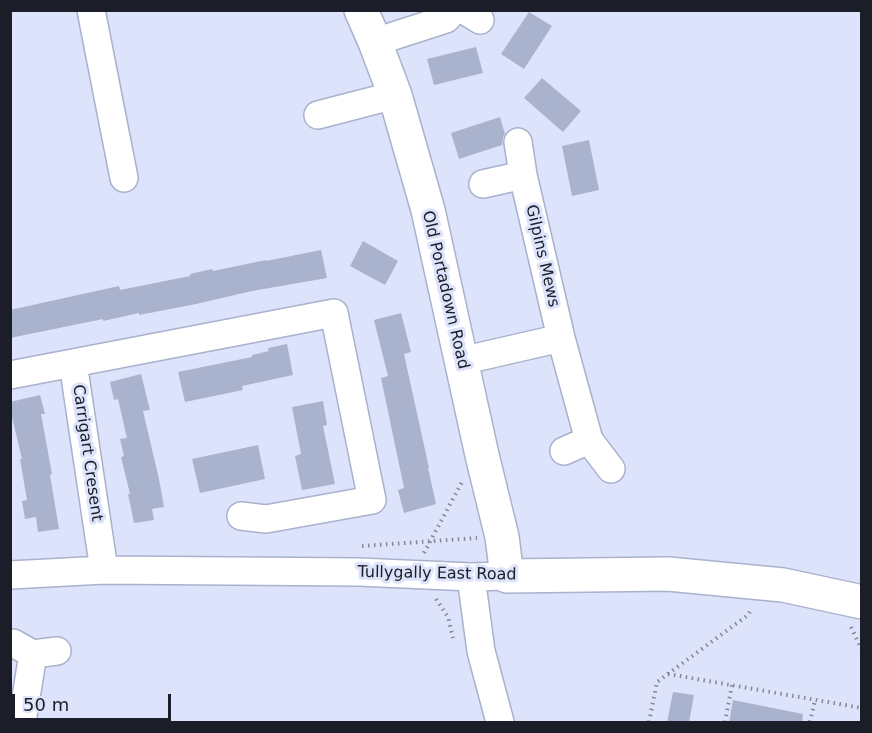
<!DOCTYPE html>
<style>
body{margin:0}
#map{position:relative;width:872px;height:733px;overflow:hidden;background:#dce3fa;font-family:"DejaVu Sans",sans-serif}
canvas{display:block}
.frame{position:absolute;inset:0;border:12px solid #1b1e28;pointer-events:none}
.scale{position:absolute;left:12px;top:694px;width:159px;height:27px;box-sizing:border-box;border:3px solid #1b1e28;border-top:0;padding-left:8px;font-size:18px;line-height:21px;white-space:nowrap;color:#1b1e28;-webkit-text-stroke:4px #dce3fa;paint-order:stroke}
</style>
<div id="map">
<canvas width="872" height="733"></canvas>
<div class="frame"></div>
<div class="scale">50 m</div>
</div>
<script>
const g = document.querySelector('canvas').getContext('2d');
g.lineJoin = 'round';
function paint(path, color) {
  g.fillStyle = color;
  g.fill(path, 'evenodd');
}
function shape(rows) {
  const path = new Path2D();
  for (const r of rows) {
    path.moveTo(r[0], r[1]);
    for (let i = 2; i < r.length; i += 2) path.lineTo(r[i], r[i + 1]);
  }
  return path;
}
function stroke(path, color, width, dash) {
  g.strokeStyle = color;
  g.lineWidth = width;
  g.lineCap = dash ? 'butt' : 'round';
  g.setLineDash(dash || []);
  g.stroke(path);
}
function write(font, color, halo, rows, align = 'center') {
  g.font = font + ' "DejaVu Sans",sans-serif';
  g.lineWidth = 6;
  g.setLineDash([]);
  g.textBaseline = 'middle';
  g.strokeStyle = halo;
  g.fillStyle = color;
  for (const [text, x, y, turn = 0] of rows) {
    g.save();
    g.translate(x, y);
    g.rotate((+turn || 0) * Math.PI / 180);
    g.textAlign = isNaN(turn) ? turn : align;
    if (halo) g.strokeText(text, 0, 0);
    g.fillText(text, 0, 0);
    g.restore();
  }
}
paint(shape([
 [529,12,552,26,524,69,501,54],
 [476,47,483,73,434,85,427,59],
 [542,78,581,111,563,132,524,98],
 [500,117,505,134,503,137,502,145,459,159,451,133],
 [589,140,599,190,572,196,562,146],
 [363,241,398,261,385,285,350,266],
 [321,250,327,278,252,291,196,304,139,315,139,313,103,321,103,319,10,338,10,310,119,286,120,290,190,276,190,274,212,269,213,271,266,260,266,261],
 [401,313,411,352,404,354,429,468,428,468,436,504,404,513,398,490,404,488,381,378,388,376,374,320],
 [287,344,293,375,242,386,243,390,185,402,178,372,252,357,252,355,269,351,268,348],
 [141,374,150,410,143,411,159,479,164,507,152,509,154,520,134,523,128,494,130,494,121,457,124,456,120,439,127,438,118,399,114,400,110,382],
 [40,395,45,414,41,414,52,474,50,475,59,529,38,532,36,517,25,519,22,501,27,500,20,459,22,459,10,409,10,402],
 [323,401,327,425,323,426,335,484,302,490,295,456,301,454,292,407],
 [258,445,265,479,200,493,192,459],
 [673,692,694,695,689,723,667,723],
 [733,700,803,714,802,723,729,723]
]), '#aab3ce');
const minor = shape([
 [91,10,124,178],
 [464,10,480,20],
 [375,42,446,19,454,10],
 [318,115,395,95],
 [518,142,523,175,561,338,589,440,611,469],
 [483,184,523,175],
 [460,359,474,358,561,338],
 [73,363,334,313,372,500,266,519,241,516],
 [10,375,73,363,104,570],
 [564,451,589,440],
 [10,575,104,570,359,572,471,577,507,576],
 [471,577,481,651,500,722],
 [13,643,33,654,57,651],
 [22,722,33,654]
]);
const major = shape([
 [361,10,375,42,395,95,428,210,482,455,502,537,507,576,668,574,783,585,862,602]
]);
stroke(minor, '#a9b2cd', 30);
stroke(major, '#a9b2cd', 36);
stroke(shape([
 [362,546,477,538],
 [424,553,462,482],
 [436,599,448,617,453,638],
 [851,627,862,650],
 [668,674,862,708],
 [649,722,657,682,748,615,752,608],
 [725,722,732,685],
 [810,722,815,700]
]), '#828899', 4, [1.5, 4.5]);
stroke(minor, '#fff', 27);
stroke(major, '#fff', 33);
write('16px', '#1b1e28', '#dce3fa', [
 ["Gilpins Mews",542,256,77],
 ["Old Portadown Road",445,290,77],
 ["Carrigart Cresent",87,453,82],
 ["Tullygally East Road",437,574,1]
]);
</script>
